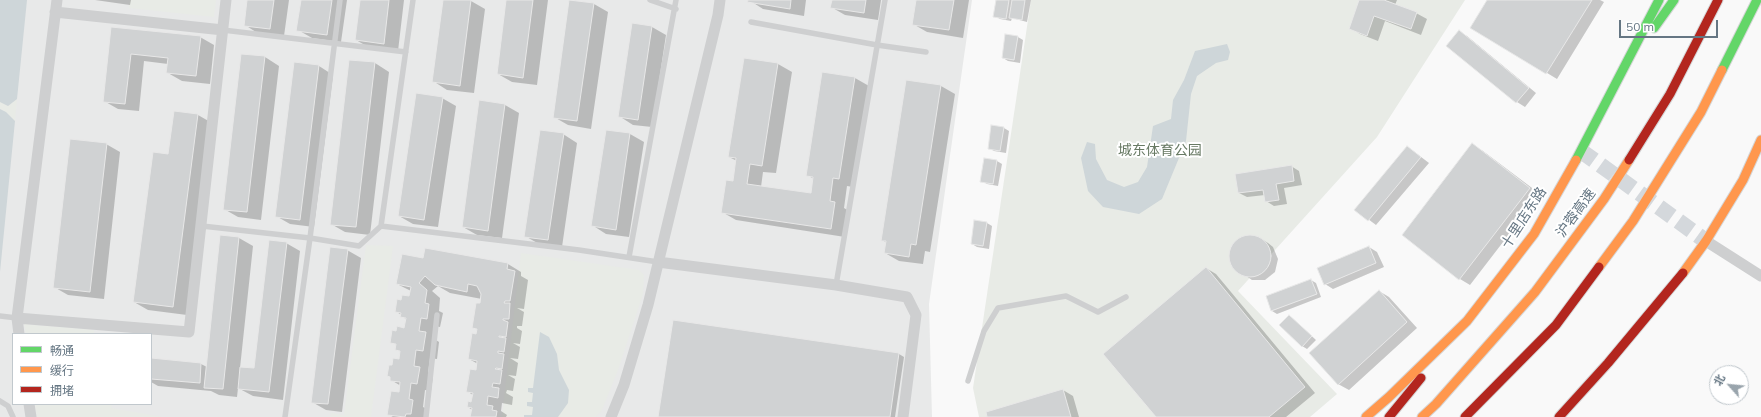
<!DOCTYPE html>
<meta charset="utf-8">
<style>
body{margin:0}
#map{position:relative;width:1761px;height:417px;overflow:hidden;background:#f9f9f9;font-family:Mulish,"Noto Sans SC",sans-serif}
canvas{display:block}
.legend{position:absolute;left:12px;top:333px;width:140px;height:72px;box-sizing:border-box;background:#fff;border:1px solid #c1c8cd;margin:0;padding:5px 7px;list-style:none;font-size:12px;color:#657683}
.legend li{display:flex;align-items:center;gap:8px;height:20px}
.legend b{width:20px;border:1px solid #c1c8cd}
.north{position:absolute;left:1709px;top:365px;width:40px;height:40px;box-sizing:border-box;background:#fff;border:1px solid #c1c8cd;border-radius:50%;rotate:297deg;font-size:11px;font-weight:700;line-height:16px;text-align:center;color:#657683}
.north::after{content:'';display:block;margin:auto;width:14px;height:18px;background:#99a4ac;clip-path:polygon(50% 0,100% 100%,50% 72%,0 100%)}
.scale{position:absolute;left:1619px;top:20px;width:99px;height:18px;box-sizing:border-box;border:2px solid #657683;border-top:0;padding-left:5px;font-size:12px;line-height:14px;white-space:nowrap;color:#657683;-webkit-text-stroke:3px #fff;paint-order:stroke}
</style>
<div id="map">
<canvas width="1761" height="417"></canvas>
<ul class="legend">
<li><b style="height:5px;background:#63d668"></b>畅通</li>
<li><b style="height:5px;background:#ff974d"></b>缓行</li>
<li><b style="height:5px;background:#b3261e"></b>拥堵</li>
</ul>
<div class="north">北</div>
<div class="scale">50 m</div>
</div>
<script>
const g = document.querySelector('canvas').getContext('2d');
g.lineJoin = 'round';
function paint(path, color) {
  g.fillStyle = color;
  g.fill(path, 'evenodd');
}
function shape(rows) {
  const path = new Path2D();
  for (const r of rows) {
    if (r.length === 3) {
      path.moveTo(r[0] + r[2], r[1]);
      path.arc(r[0], r[1], r[2], 0, 2 * Math.PI);
      continue;
    }
    path.moveTo(r[0], r[1]);
    for (let i = 2; i < r.length; i += 2) path.lineTo(r[i], r[i + 1]);
  }
  return path;
}
function stroke(path, color, width, dash) {
  g.strokeStyle = color;
  g.lineWidth = width;
  g.lineCap = dash ? 'butt' : 'round';
  g.setLineDash(dash || []);
  g.stroke(path);
}
function write(font, color, halo, rows, align = 'center') {
  g.font = font + ' Mulish,"Noto Sans SC",sans-serif';
  g.lineWidth = 4;
  g.setLineDash([]);
  g.textBaseline = 'middle';
  g.strokeStyle = halo;
  g.fillStyle = color;
  for (const [text, x, y, turn = 0] of rows) {
    g.save();
    g.translate(x, y);
    g.rotate((+turn || 0) * Math.PI / 180);
    g.textAlign = isNaN(turn) ? turn : align;
    if (halo) g.strokeText(text, 0, 0);
    g.fillText(text, 0, 0);
    g.restore();
  }
}
paint(shape([
 [0,0,972,0,929,304,932,417,0,417],
 [13,334,151,334,151,404,13,404]
]), '#e8e9e9');
paint(shape([
 [130,0,216,0,214,17,129,8],
 [1031,0,1465,0,1377,137,1238,291,1337,394,1310,417,979,417,973,388],
 [17,99,15,121,6,112,0,109,0,102,8,106],
 [366,245,393,246,371,417,330,417,331,413,344,415],
 [521,253,639,270,644,275,643,294,618,370,602,410,596,417,502,417],
 [24,324,94,330,94,334,26,334],
 [35,404,112,404,111,408,163,417,37,417]
]), '#e8ebe6');
paint(shape([
 [0,0,27,0,17,99,8,106,0,102],
 [1227,44,1230,52,1228,60,1216,63,1197,76,1191,94,1186,141,1162,199,1139,214,1103,207,1088,191,1081,158,1087,142,1095,144,1096,159,1107,180,1124,187,1138,182,1147,167,1153,126,1171,119,1173,100,1184,80,1195,51],
 [0,109,6,112,15,121,0,272],
 [540,332,549,337,557,354,559,370,569,390,568,403,558,417,524,417,524,415,532,415,533,407,527,406,527,402,532,402,533,393,528,392,528,388,533,388]
]), '#ced6d9');
paint(shape([
 [95,0,131,0,130,5],
 [248,0,289,0,284,36,259,34,245,25],
 [302,0,347,0,341,42,312,38,298,30],
 [361,0,404,0,398,51,370,48,356,40],
 [444,0,471,1,485,9,474,93,447,90,433,81],
 [507,0,548,0,537,85,512,82,498,74],
 [749,0,806,0,804,16,763,9],
 [833,0,881,0,878,20,845,15,831,7],
 [917,0,969,0,963,38,927,32,913,24],
 [997,0,1031,0,1027,22,1012,18,1011,21,1000,19,995,16],
 [1360,0,1397,0,1395,5,1416,13,1427,19,1421,35,1385,21,1378,41,1360,34,1350,28],
 [1488,0,1600,0,1604,2,1557,79,1471,27],
 [594,4,608,12,591,129,568,125,554,117],
 [633,24,652,27,666,35,652,127,633,125,619,116],
 [112,28,200,37,214,45,210,84,182,81,168,73,168,64,144,61,139,111,118,109,104,101],
 [1459,32,1467,36,1536,93,1525,107,1517,102,1448,46],
 [1018,37,1023,40,1020,63,1008,61,1003,58],
 [242,55,265,57,279,66,261,220,238,217,224,209],
 [744,59,778,64,792,72,776,173,763,172,761,187,812,194,814,179,807,175,855,78,869,86,853,187,847,186,844,208,849,211,845,237,736,220,722,212,733,182,737,161,729,157],
 [375,63,389,72,370,235,345,232,331,224],
 [319,66,333,75,314,227,290,224,276,216],
 [941,86,955,94,930,252,925,251,923,264,899,261,885,253,887,243,882,240],
 [442,98,456,106,438,227,413,224,399,216],
 [480,102,505,105,519,113,502,238,477,235,463,227],
 [198,115,212,123,187,315,148,310,134,302],
 [992,126,1004,128,1009,131,1006,153,994,151,989,148],
 [563,134,577,143,562,247,539,244,525,236],
 [630,134,644,142,629,237,606,234,592,225],
 [106,144,120,152,104,299,68,295,54,287],
 [1473,145,1483,151,1540,194,1470,285,1460,279,1403,235],
 [1408,147,1429,163,1376,225,1356,210],
 [997,161,1002,164,998,186,987,184,982,181],
 [1291,166,1299,171,1302,185,1284,188,1287,204,1274,206,1266,201,1265,195,1247,197,1239,193],
 [975,222,987,223,992,226,989,249,977,247,972,244],
 [221,236,239,238,253,246,240,368,255,369,286,243,300,251,283,400,253,396,238,388,237,397,219,395,211,391,158,386,151,382,151,359,201,364,207,367],
 [1247,236,1260,238,1268,243,1273,247,1278,259,1275,272,1265,280,1252,280,1233,267,1230,254,1235,242],
 [1369,247,1377,252,1384,267,1333,289,1325,284,1319,269],
 [347,250,361,258,342,412,326,410,312,402],
 [424,259,508,264,521,272,521,276,528,280,524,309,517,308,524,312,522,326,517,326,517,328,522,331,520,344,513,343,520,347,518,359,510,358,518,363,516,376,508,375,515,379,513,391,507,390,506,393,513,397,512,405,502,403,501,411,507,415,506,417,471,417,472,410,468,407,472,403,473,395,468,392,477,371,478,364,469,359,477,335,478,330,473,327,482,299,450,293,438,286,432,291,440,298,439,311,443,313,440,327,435,326,433,338,439,342,437,359,430,358,428,373,433,376,431,391,425,390,423,407,427,409,426,417,393,417,388,414,400,394,401,386,391,380,393,366,399,360,401,352,396,349,397,345,391,342,397,332,405,329,407,320,396,311,402,301,410,297,411,291,397,284],
 [1206,268,1216,274,1315,393,1286,417,1157,417],
 [1311,280,1316,283,1321,297,1277,314,1272,311,1267,297],
 [1379,291,1389,297,1417,328,1349,390,1338,384],
 [1290,316,1316,340,1307,349,1302,346],
 [674,321,899,354,904,357,895,417,659,417],
 [1063,390,1073,396,1079,417,988,417]
]), '#0003');
const building = shape([
 [247,0,274,0,270,29,244,26,247,0],
 [301,0,332,0,327,35,296,31,301,0],
 [360,0,389,0,384,44,355,40,360,0],
 [443,0,471,0,460,86,432,82,443,0],
 [506,0,533,0,523,78,497,74,506,0],
 [569,0,594,3,577,121,553,118,569,0],
 [748,0,791,0,790,9,747,2,748,0],
 [832,0,866,0,864,13,830,8,832,0],
 [916,0,954,0,949,30,912,25,916,0],
 [996,0,1009,0,1006,19,993,17,996,0],
 [1012,0,1025,0,1022,20,1009,18,1012,0],
 [1359,0,1384,0,1417,12,1411,29,1374,16,1367,36,1349,29,1359,0],
 [1487,0,1592,0,1546,74,1470,28,1487,0],
 [632,23,652,26,638,120,618,117,632,23],
 [111,27,201,36,196,76,166,73,168,58,131,54,125,104,103,102,111,27],
 [1459,30,1529,88,1516,103,1446,46,1459,30],
 [1005,34,1018,36,1014,60,1002,58,1005,34],
 [241,54,265,56,247,212,223,210,241,54],
 [744,58,778,63,762,166,750,164,747,184,811,193,813,177,806,176,822,72,855,77,839,179,833,178,830,201,835,202,831,229,721,213,726,180,733,181,736,158,728,157,744,58],
 [349,60,375,62,356,227,330,225,349,60],
 [294,62,319,65,300,220,275,217,294,62],
 [906,80,941,85,916,245,911,244,909,257,884,253,886,241,881,241,906,80],
 [416,93,443,97,424,220,398,216,416,93],
 [479,100,505,104,488,231,462,227,479,100],
 [174,111,198,114,173,307,133,302,153,152,168,154,174,111],
 [991,125,1004,127,1000,151,988,149,991,125],
 [540,130,564,133,548,240,524,237,540,130],
 [606,130,630,133,616,230,591,226,606,130],
 [70,139,107,143,90,292,53,288,70,139],
 [1472,143,1530,188,1459,280,1402,235,1472,143],
 [1407,146,1421,157,1368,221,1354,210,1407,146],
 [984,158,997,160,993,184,980,182,984,158],
 [1292,165,1294,181,1276,184,1279,200,1265,202,1263,190,1238,193,1235,174,1292,165],
 [974,220,987,222,983,246,971,244,974,220],
 [220,235,239,237,223,389,204,388,220,235],
 [1250,256,21],
 [269,240,287,242,269,392,238,389,240,367,254,368,269,240],
 [1369,246,1376,263,1324,285,1317,268,1369,246],
 [330,247,348,249,328,404,311,403,330,247],
 [425,248,508,263,507,269,515,271,510,301,505,301,504,303,510,303,509,319,503,319,503,320,508,322,506,337,499,336,499,337,506,338,504,352,498,351,498,353,504,354,502,369,496,368,495,369,502,370,500,384,493,383,492,387,499,388,498,398,488,396,487,405,493,406,492,410,497,411,496,417,470,417,472,408,467,407,468,401,471,402,473,393,466,392,470,369,476,370,477,361,468,359,472,333,476,334,477,329,472,328,476,303,480,303,481,294,477,286,468,284,467,292,435,285,425,276,419,283,427,290,425,303,429,304,427,319,421,318,419,331,426,332,423,351,416,350,414,366,420,367,417,384,411,383,409,399,413,400,411,414,406,414,405,417,387,415,391,391,399,392,400,382,390,381,390,377,387,376,389,365,392,365,393,358,399,359,400,351,395,350,396,344,390,343,392,330,396,331,397,326,404,328,406,318,400,317,401,313,395,312,397,299,401,300,402,295,409,296,411,287,396,284,402,254,423,258,425,248],
 [1206,267,1305,387,1269,417,1156,417,1103,354,1206,267],
 [1311,279,1317,294,1271,311,1266,296,1311,279],
 [1379,290,1407,322,1338,385,1309,353,1379,290],
 [1289,315,1312,336,1302,347,1279,325,1289,315],
 [673,320,899,353,890,417,658,417,673,320],
 [151,358,201,363,200,383,151,379,151,358],
 [1063,389,1071,417,987,417,986,412,1063,389]
]);
paint(building, '#d0d2d3');
stroke(building, '#e8e8e8', 1);
stroke(shape([
 [1581,151,1706,241]
]), '#d4d8dc', 16, [16, 8]);
const fast = shape([
 [1654,28,1674,0],
 [1722,70,1757,0],
 [1576,160,1659,0]
]);
const slow = shape([
 [1599,267,1633,221,1701,112,1722,70],
 [1683,273,1706,241,1743,180,1761,140],
 [1366,417,1389,397,1467,321,1534,234,1576,160],
 [1422,417,1436,404,1535,292,1604,199,1629,160]
]);
const jam = shape([
 [1629,160,1670,94,1718,0],
 [1389,417,1421,378],
 [1465,417,1556,325,1599,267],
 [1559,417,1608,363,1683,273]
]);
stroke(fast, '#d5d6d7', 11);
stroke(slow, '#d5d6d7', 11);
stroke(jam, '#d5d6d7', 11);
stroke(shape([
 [650,0,676,9],
 [751,22,877,45,926,52],
 [223,30,406,52],
 [202,226,310,238,359,246,381,226,579,250,658,262],
 [381,226,413,0],
 [629,257,676,0],
 [836,285,885,0],
 [0,316,17,318],
 [968,381,984,331,998,308,1066,296,1098,312,1126,297],
 [0,401,8,406,13,417],
 [285,417,310,238,340,0],
 [426,417,437,315]
]), '#cecfd0', 5.5);
stroke(shape([
 [55,12,223,30],
 [1706,241,1761,276],
 [658,262,836,285,907,297,916,315,903,417],
 [17,318,189,332,226,0],
 [19,334,17,318,57,0],
 [29,404,31,417],
 [611,417,624,385,648,305,718,15,720,0]
]), '#cecfd0', 11);
stroke(fast, '#63d668', 9);
stroke(slow, '#ff974d', 9);
stroke(jam, '#b3261e', 9);
write('14px', '#687a64', '#fff', [
 ["城东体育公园",1160,151]
]);
write('14px', '#657683', '#fff', [
 ["沪蓉高速",1576,213,-54],
 ["十里店东路",1524,218,-57]
]);
</script>
